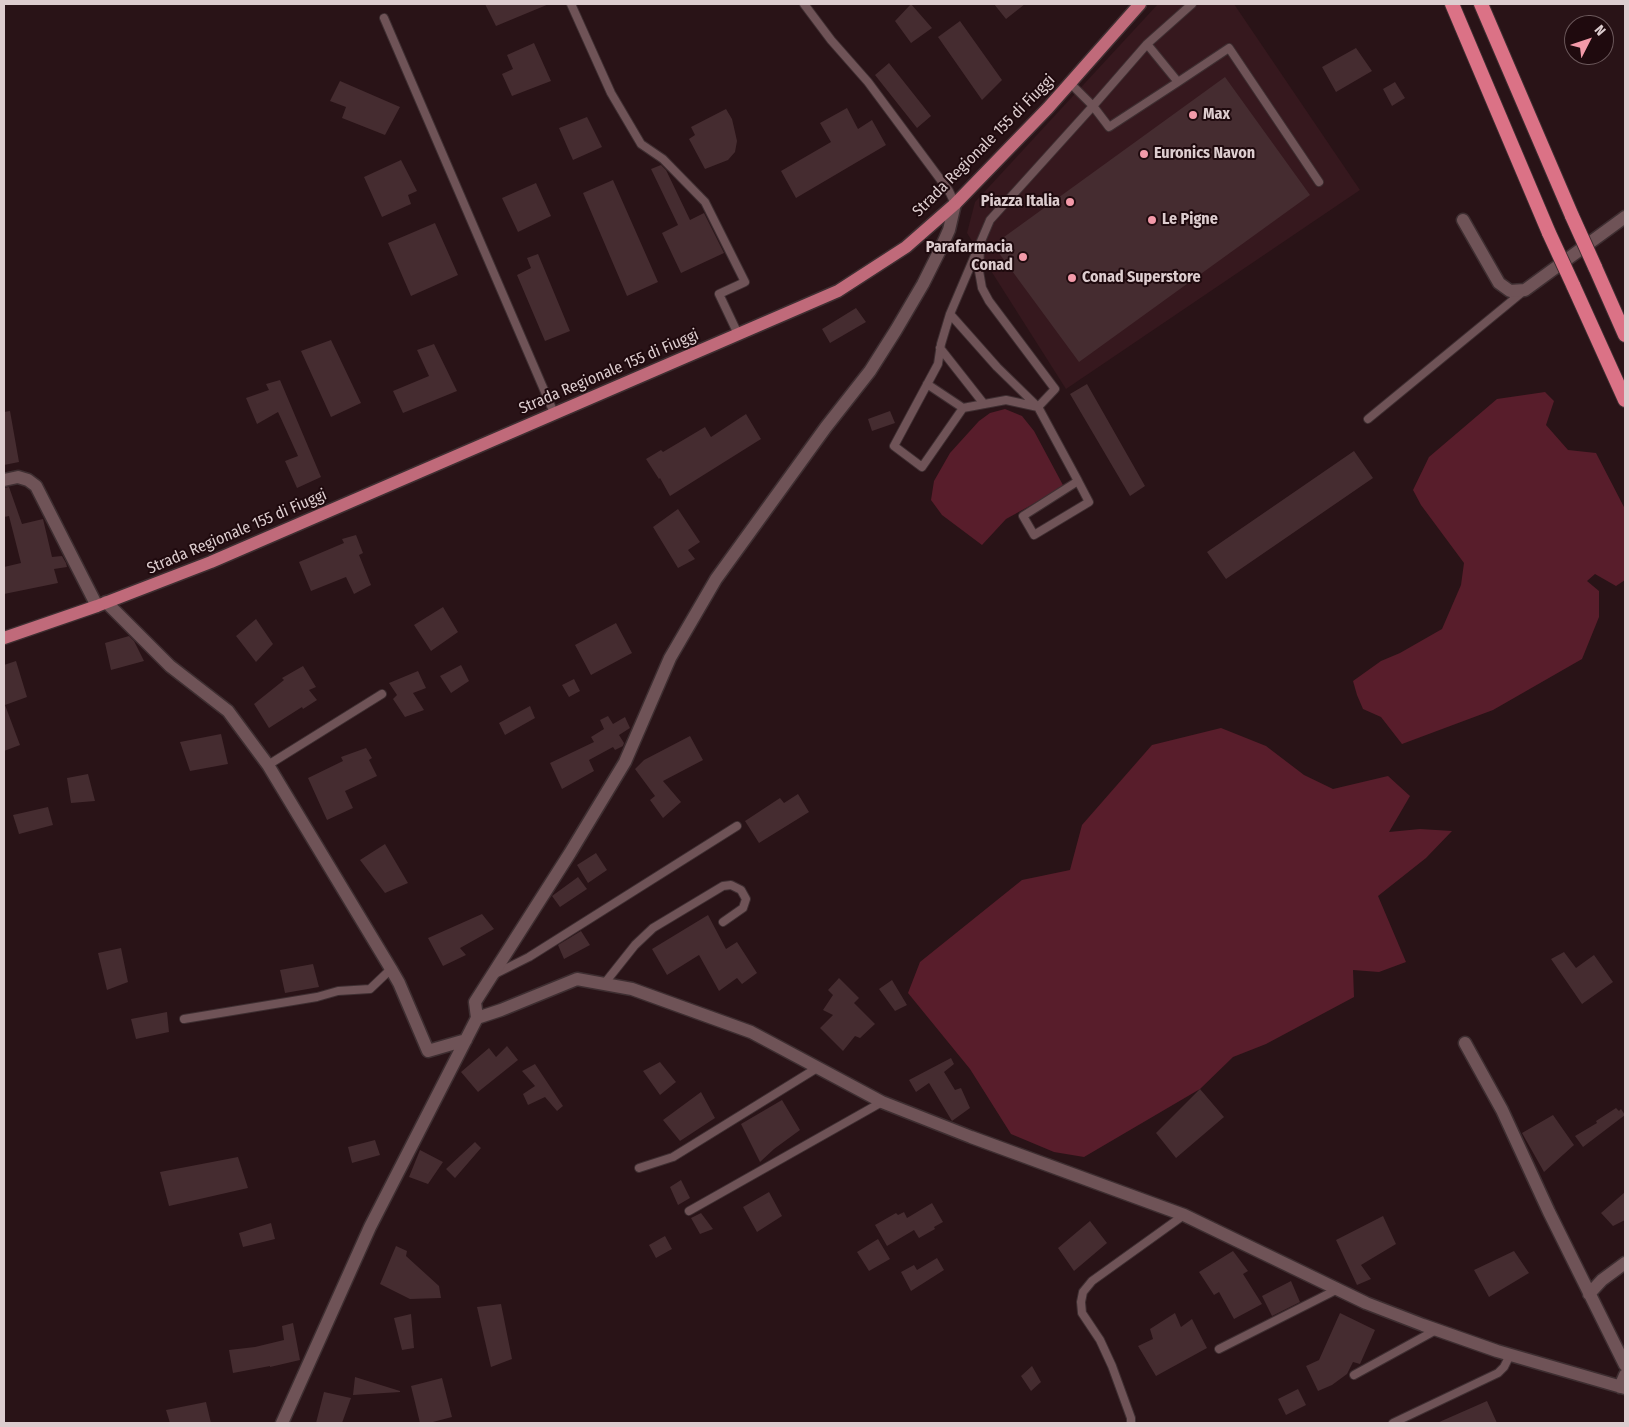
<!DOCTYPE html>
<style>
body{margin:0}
#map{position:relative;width:1629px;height:1427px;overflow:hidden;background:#291317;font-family:"Fira Sans Condensed",sans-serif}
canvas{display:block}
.frame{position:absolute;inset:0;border:5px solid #ddcdcf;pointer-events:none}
.north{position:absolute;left:1564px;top:15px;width:50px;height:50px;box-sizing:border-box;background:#1f0a0e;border:1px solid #6b585b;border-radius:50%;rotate:49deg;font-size:14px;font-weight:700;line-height:20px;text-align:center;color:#ddcdcf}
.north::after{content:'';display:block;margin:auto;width:18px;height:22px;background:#f39aa9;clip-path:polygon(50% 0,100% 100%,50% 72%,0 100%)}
</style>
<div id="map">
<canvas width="1629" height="1427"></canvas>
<div class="frame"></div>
<div class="north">N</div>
</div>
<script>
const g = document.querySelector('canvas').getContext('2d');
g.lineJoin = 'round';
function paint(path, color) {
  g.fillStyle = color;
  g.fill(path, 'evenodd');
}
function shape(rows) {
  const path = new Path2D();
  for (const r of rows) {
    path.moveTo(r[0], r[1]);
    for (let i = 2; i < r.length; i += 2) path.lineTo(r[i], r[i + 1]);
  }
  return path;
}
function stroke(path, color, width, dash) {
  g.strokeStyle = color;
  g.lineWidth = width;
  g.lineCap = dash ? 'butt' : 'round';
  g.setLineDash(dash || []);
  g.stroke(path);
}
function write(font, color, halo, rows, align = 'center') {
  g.font = font + ' "Fira Sans Condensed",sans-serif';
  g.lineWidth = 4;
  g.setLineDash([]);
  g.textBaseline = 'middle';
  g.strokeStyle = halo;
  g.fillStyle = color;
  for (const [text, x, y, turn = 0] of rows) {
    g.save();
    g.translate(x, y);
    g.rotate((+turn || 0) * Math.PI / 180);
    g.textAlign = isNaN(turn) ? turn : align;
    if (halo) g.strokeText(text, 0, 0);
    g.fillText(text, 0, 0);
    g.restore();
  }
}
paint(shape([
 [1158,4,1234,4,1360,190,1066,389,967,233,975,202]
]), '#36181e');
paint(shape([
 [1545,392,1554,401,1546,425,1568,450,1596,453,1625,509,1625,580,1616,586,1595,574,1587,581,1599,591,1599,617,1582,659,1493,710,1402,744,1381,717,1363,709,1357,695,1353,681,1381,661,1400,653,1442,629,1461,585,1464,563,1421,505,1413,490,1429,457,1497,399],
 [1005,409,1022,416,1034,431,1064,487,1006,519,982,545,942,515,931,500,934,481,950,453,979,421,990,413],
 [1221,728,1266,746,1304,775,1333,789,1388,776,1410,796,1389,832,1420,829,1452,831,1426,858,1378,896,1406,962,1379,972,1353,970,1354,997,1266,1044,1233,1057,1200,1089,1084,1157,1054,1152,1011,1134,970,1069,908,993,920,962,1022,880,1070,870,1082,825,1152,745]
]), '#581d2b');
paint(shape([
 [485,4,549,4,496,26],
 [911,4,932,28,911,43,895,21],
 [994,4,1025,4,1006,19],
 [960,21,1002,80,982,100,938,37],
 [534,43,551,81,512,96,502,74,513,69,507,55],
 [1356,48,1372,71,1336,92,1322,67],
 [889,63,931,116,917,128,875,75],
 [1225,77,1310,195,1079,362,993,245],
 [340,81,400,107,385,135,342,118,346,107,330,101],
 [1395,82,1405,98,1392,106,1383,89],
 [847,108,858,129,872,120,886,145,796,198,781,171,831,142,820,123],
 [726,109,732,119,735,132,737,141,735,152,728,160,705,169,689,139,695,135,691,127],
 [587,117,602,147,573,160,559,128],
 [401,160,417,191,408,195,411,204,382,217,364,177],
 [661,165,666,170,690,220,704,213,724,253,681,273,662,233,678,225,651,169],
 [613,180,658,282,627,296,583,193],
 [536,183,551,216,518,232,502,198],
 [435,223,458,275,411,296,388,243],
 [538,254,570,331,545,341,517,275,531,268,527,258],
 [856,308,866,322,830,343,822,329],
 [331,340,361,403,331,417,301,351],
 [434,344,457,391,403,413,393,391,429,376,417,350],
 [280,380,321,477,297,488,285,461,298,456,278,412,257,424,246,398,269,390,266,384],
 [1087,384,1145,486,1130,496,1070,394],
 [10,411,19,462,4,465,4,412],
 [890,411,895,423,872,431,868,419],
 [746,414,761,439,670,496,660,478,659,479,646,459,661,450,663,452,705,427,711,437],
 [1354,451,1373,478,1226,579,1207,552],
 [9,487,22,524,43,519,52,557,62,556,66,563,67,567,54,569,58,583,4,594,4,567,21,563,9,516,4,517,4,488],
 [678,509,700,542,688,550,695,559,678,568,653,527],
 [356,535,363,553,359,555,371,585,354,594,346,577,311,591,299,562,344,543,342,539],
 [443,607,458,632,431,651,414,625],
 [256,619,273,644,256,662,236,636],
 [616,623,632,653,591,675,575,645],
 [129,636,134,641,144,661,111,670,105,643],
 [16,661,27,697,5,705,20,745,4,751,4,665],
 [461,665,469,681,451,693,440,676],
 [303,666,316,687,309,690,317,700,303,709,302,707,269,728,254,704,284,680,282,678],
 [418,671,426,688,413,693,424,710,405,717,393,699,397,695,389,683],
 [574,679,580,691,569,697,562,685],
 [530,706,535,718,505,735,499,723],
 [608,716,613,724,625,717,630,728,619,735,624,743,623,746,615,750,613,747,589,760,594,771,562,789,550,763,594,742,591,737,604,729,600,720],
 [221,734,228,764,190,771,180,742],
 [690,736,703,760,663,781,681,802,663,818,650,800,655,796,635,769,644,760],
 [366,748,372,758,369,760,377,776,345,791,353,808,327,820,308,778,343,761,341,757],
 [88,774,95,801,71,803,67,778],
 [798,794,809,812,759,843,745,821,780,798,784,803],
 [48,807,53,825,19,834,13,815],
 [385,844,408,883,385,893,360,860],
 [596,853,607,870,588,883,577,865],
 [578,877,587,889,560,907,552,896],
 [482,914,494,929,460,948,466,955,443,966,428,938],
 [708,915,726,949,737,942,757,973,742,984,737,978,719,991,699,955,667,975,652,949],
 [581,931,590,945,564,959,558,945],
 [121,948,128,982,107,990,98,953],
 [1564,952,1576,968,1594,955,1613,982,1582,1004,1551,959],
 [313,964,319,987,285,993,280,970],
 [839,978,859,998,854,1003,875,1024,860,1038,855,1036,843,1051,820,1028,833,1015,823,1010,833,995,828,990],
 [892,980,907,1005,895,1011,879,989],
 [167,1012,169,1032,136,1039,131,1019],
 [507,1046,518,1060,478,1092,461,1072,489,1048,496,1057],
 [951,1058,954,1064,944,1072,955,1090,961,1088,970,1108,952,1121,929,1083,916,1092,909,1080],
 [660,1062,676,1082,660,1095,643,1071],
 [535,1064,563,1106,557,1111,545,1097,528,1105,523,1094,535,1086,522,1071],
 [1200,1089,1224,1117,1176,1158,1156,1133],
 [701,1092,715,1118,680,1141,663,1120],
 [782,1100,800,1130,774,1149,760,1162,741,1124],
 [1616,1108,1619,1111,1621,1109,1625,1115,1583,1147,1575,1136,1597,1123,1596,1121],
 [1553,1115,1574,1145,1544,1172,1522,1133],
 [375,1140,380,1155,352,1163,348,1147],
 [475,1142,481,1148,455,1178,446,1169],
 [420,1150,443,1162,428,1184,409,1177],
 [238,1157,248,1188,169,1206,160,1172],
 [681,1180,690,1198,678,1205,670,1187],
 [769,1192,782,1216,757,1232,743,1207],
 [1625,1192,1625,1220,1613,1226,1601,1213],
 [932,1203,943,1222,934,1227,935,1229,919,1238,914,1230,887,1246,875,1225,896,1213,898,1215,904,1212,907,1218],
 [701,1213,713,1229,700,1234,691,1218],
 [1383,1216,1396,1244,1361,1265,1371,1279,1357,1285,1336,1240],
 [1090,1221,1107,1243,1074,1271,1058,1248],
 [271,1223,275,1239,243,1247,239,1233],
 [665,1236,672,1249,656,1258,649,1245],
 [878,1239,890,1259,869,1271,857,1252],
 [396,1246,407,1251,406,1256,439,1286,441,1298,410,1299,380,1284],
 [1233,1251,1248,1271,1243,1274,1262,1304,1234,1319,1219,1292,1214,1295,1199,1272],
 [1514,1251,1529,1273,1489,1297,1474,1270],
 [937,1258,944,1270,911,1291,901,1272,914,1265,917,1270],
 [1291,1281,1300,1302,1272,1316,1262,1296],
 [501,1304,512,1359,491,1367,477,1307],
 [1175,1313,1181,1327,1192,1319,1207,1348,1156,1376,1138,1346,1153,1339,1150,1329],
 [1340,1313,1375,1330,1360,1364,1353,1362,1347,1374,1332,1385,1318,1391,1306,1366,1319,1360],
 [411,1314,414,1348,402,1350,394,1318],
 [293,1323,300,1360,270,1367,270,1366,233,1373,229,1350,255,1347,284,1340,282,1326],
 [1032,1366,1041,1382,1031,1391,1021,1376],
 [355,1377,400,1391,400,1392,353,1395],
 [442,1378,452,1417,429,1423,420,1423,411,1386],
 [1298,1389,1306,1405,1286,1415,1278,1399],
 [324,1392,351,1398,342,1423,316,1423],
 [1487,1401,1497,1423,1437,1423],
 [206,1402,211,1423,170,1423,166,1410]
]), '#452c30');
const service = shape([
 [571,4,611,93,641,144,663,159,705,202,745,282,719,294,738,334],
 [804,4,831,40,868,82,949,191,955,204],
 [384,18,554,413],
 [1147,44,1192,4],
 [1178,82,1147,44,1093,106,1109,127,1178,82,1229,48,1319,182],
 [1070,83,1093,106,990,220,950,314,997,367,1038,407,1078,481,1023,516,1034,535,1089,502,1078,481],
 [950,314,941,344,938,364,894,446,922,467,963,408,1006,400,1038,407,1055,389,989,301,982,288,979,271,980,248],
 [940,348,984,404],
 [927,384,963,408],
 [1368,419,1525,290],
 [268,765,382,694],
 [493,975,529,957,737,826],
 [604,984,635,945,653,928,723,886,731,885,741,890,746,899,743,908,723,922],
 [184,1019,317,997,338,991,370,989,391,969],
 [639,1168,673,1157,817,1068],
 [689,1211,882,1102],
 [1219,1349,1338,1289],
 [1354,1375,1436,1330],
 [1131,1423,1131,1418,1112,1366,1100,1340,1082,1313,1081,1302,1083,1292,1092,1281,1184,1215],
 [1393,1423,1498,1373,1504,1367,1510,1355]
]);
const minor = shape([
 [1463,220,1499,283,1510,291,1525,290,1625,217],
 [4,480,18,477,28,480,36,486,97,606],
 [106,602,170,666,228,711,268,765,391,969,399,983,428,1051,466,1040],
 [477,1018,475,1002,570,853,625,762,670,658,716,579,826,427,870,371,896,330,923,284,940,250,949,230,955,204],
 [1465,1043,1502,1110,1549,1212,1625,1365],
 [1589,1294,1602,1280,1625,1263],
 [1620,1387,1625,1375],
 [282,1423,370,1227,477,1018,501,1010,577,979,632,989,751,1032,882,1102,971,1137,1184,1215,1366,1303,1423,1325,1497,1351,1625,1388]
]);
const primary = shape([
 [4,638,97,606,211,562,838,291,906,247,955,204,1048,108,1140,4]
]);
const trunk = shape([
 [1452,4,1549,233],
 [1481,4,1572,216],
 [1595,267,1625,335],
 [1573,285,1625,400]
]);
stroke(service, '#3e2e31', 10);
stroke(minor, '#3e2e31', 15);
stroke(primary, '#3e2e31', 15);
stroke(trunk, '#3e2e31', 16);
stroke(service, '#6f5357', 8);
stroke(minor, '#6f5357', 12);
stroke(primary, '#c06a7a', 12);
stroke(trunk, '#db7286', 14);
const trunkBridge = shape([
 [1572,216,1595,267],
 [1549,233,1573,285]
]);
stroke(trunkBridge, '#3e2e31', 16, []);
stroke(trunkBridge, '#db7286', 14);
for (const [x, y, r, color] of [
 [1193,115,5,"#f39aa9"],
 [1144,154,5,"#f39aa9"],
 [1070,202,5,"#f39aa9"],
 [1152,220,5,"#f39aa9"],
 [1023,257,5,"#f39aa9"],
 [1072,278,5,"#f39aa9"]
]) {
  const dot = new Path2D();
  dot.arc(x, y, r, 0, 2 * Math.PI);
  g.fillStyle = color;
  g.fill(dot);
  stroke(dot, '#1f0a0e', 2);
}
write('bold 16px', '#ddcdcf', '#1f0a0e', [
 ["Max",1203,115],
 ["Euronics Navon",1154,154],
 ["Piazza Italia",1060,202,"right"],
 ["Le Pigne",1162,220],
 ["Parafarmacia",1013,248,"right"],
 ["Conad",1013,266,"right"],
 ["Conad Superstore",1082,278]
], 'left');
write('16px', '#ddcdcf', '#1f0a0e', [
 ["Strada Regionale 155 di Fiuggi",984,146,-45],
 ["Strada Regionale 155 di Fiuggi",609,372,-23],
 ["Strada Regionale 155 di Fiuggi",237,532,-23]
]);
</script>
